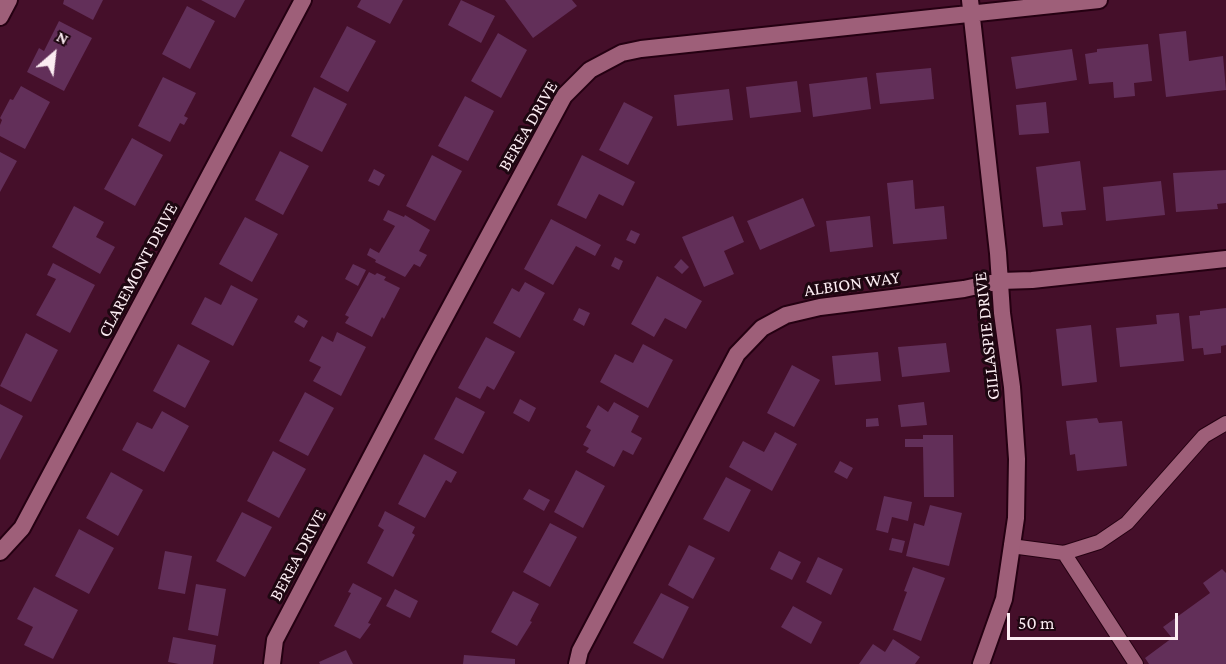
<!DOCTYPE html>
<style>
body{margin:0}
#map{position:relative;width:1226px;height:664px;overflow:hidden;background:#450f2a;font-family:"Crimson Pro",serif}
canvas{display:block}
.north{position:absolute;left:24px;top:24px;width:60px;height:60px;-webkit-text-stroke:4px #1e0711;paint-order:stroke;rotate:28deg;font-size:16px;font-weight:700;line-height:24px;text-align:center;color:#fbecf2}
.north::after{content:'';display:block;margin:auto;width:21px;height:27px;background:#fbecf2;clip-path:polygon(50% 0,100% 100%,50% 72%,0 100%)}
.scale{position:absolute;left:1007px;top:613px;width:171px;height:27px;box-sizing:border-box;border:3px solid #fbecf2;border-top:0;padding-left:8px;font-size:18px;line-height:21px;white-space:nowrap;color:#fbecf2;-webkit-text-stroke:4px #1e0711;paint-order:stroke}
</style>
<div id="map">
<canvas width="1226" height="664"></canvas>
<div class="north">N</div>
<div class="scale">50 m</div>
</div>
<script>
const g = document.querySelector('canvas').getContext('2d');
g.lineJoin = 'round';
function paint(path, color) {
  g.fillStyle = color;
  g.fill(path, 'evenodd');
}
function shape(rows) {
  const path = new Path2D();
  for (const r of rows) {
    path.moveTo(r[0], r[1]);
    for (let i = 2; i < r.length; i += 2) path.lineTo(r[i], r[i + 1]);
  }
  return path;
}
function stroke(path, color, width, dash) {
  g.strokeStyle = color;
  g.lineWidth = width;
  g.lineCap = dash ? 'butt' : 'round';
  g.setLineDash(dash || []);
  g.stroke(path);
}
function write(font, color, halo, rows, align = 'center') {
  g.font = font + ' "Crimson Pro",serif';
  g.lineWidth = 6;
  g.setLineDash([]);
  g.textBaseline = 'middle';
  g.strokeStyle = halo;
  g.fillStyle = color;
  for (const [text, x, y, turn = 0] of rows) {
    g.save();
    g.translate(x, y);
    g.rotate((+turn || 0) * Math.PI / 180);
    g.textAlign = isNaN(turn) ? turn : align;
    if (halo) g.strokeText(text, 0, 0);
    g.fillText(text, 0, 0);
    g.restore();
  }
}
paint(shape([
 [64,0,103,0,93,20,63,4],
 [201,0,245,0,235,18],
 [361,0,403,0,390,24,357,7],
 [461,0,495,16,481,43,448,25],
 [505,0,572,0,577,6,533,38],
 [187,6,215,21,190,69,162,54],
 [59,21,92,38,64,91,27,72,39,48,44,51],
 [347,26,376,41,348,92,320,77],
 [1186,31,1189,61,1223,56,1226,90,1166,97,1159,34],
 [498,33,527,50,501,98,471,81],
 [1148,44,1152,81,1134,83,1135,96,1114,98,1113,82,1089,84,1085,54,1097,52,1097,49],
 [1072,49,1077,80,1016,89,1011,57],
 [931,68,934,99,880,104,876,73],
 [163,77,196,93,184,116,188,118,184,125,180,123,170,142,138,126],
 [867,77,871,109,813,117,809,84],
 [797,81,801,112,750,118,746,87],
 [21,86,50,102,25,149,0,136,0,125,2,120,0,118,10,99,13,100],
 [314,87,347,104,322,152,291,136],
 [729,89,733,120,677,126,674,95],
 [465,96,494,111,468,161,438,146],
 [624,102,653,117,628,165,599,150],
 [1046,102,1049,133,1019,135,1016,105],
 [132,138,163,155,135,206,104,189],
 [280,151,309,166,283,215,255,200],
 [0,152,17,161,0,192],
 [432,155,462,171,435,221,406,206],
 [582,155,635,182,623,206,599,194,586,219,557,205],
 [1080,161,1086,210,1061,212,1063,225,1043,227,1036,167],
 [374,169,385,175,379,186,368,181],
 [1226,170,1226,203,1217,204,1218,209,1176,212,1173,173],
 [913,180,915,209,944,206,947,239,893,244,887,183],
 [1161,181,1165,215,1106,221,1103,187],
 [803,198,815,226,760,250,747,221],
 [74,206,104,222,96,237,115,247,100,274,52,247],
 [388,210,404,217,405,215,430,230,419,251,427,255,420,267,414,264,405,277,375,262,376,260,367,255,370,248,379,253,395,226,383,220],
 [733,216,744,242,724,251,734,274,704,287,682,237],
 [870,216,873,247,830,252,826,221],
 [245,217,278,234,252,282,219,264],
 [551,219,601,245,595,256,576,246,553,285,524,269],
 [631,230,640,234,635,244,626,240],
 [615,257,623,261,619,270,611,266],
 [681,259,689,267,682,274,674,267],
 [53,263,95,285,70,333,36,315,56,279,47,275],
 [353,264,366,270,358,286,345,279],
 [369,272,375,275,377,273,386,277,384,280,400,288,384,319,382,317,372,337,345,323,349,317,345,315],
 [657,276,702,301,686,329,665,318,654,337,631,324],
 [525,282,545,293,520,338,493,323,512,288,519,292],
 [231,285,258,299,233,346,191,324,205,297,221,305],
 [579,308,590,313,584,326,573,320],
 [1226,308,1226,345,1221,346,1221,353,1204,355,1203,348,1192,349,1189,316,1200,315,1200,311],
 [1179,313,1184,361,1120,367,1116,328,1157,324,1156,315],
 [298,315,308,321,304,328,294,322],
 [1091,325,1097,382,1062,386,1056,329],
 [337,332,366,347,341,396,313,381,321,367,309,361,322,336,333,342],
 [26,333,58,350,31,402,0,386],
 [486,337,515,352,494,390,487,386,480,399,458,388],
 [946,343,950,372,902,377,898,347],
 [178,344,210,361,185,408,153,391],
 [643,344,673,360,648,408,600,382,615,354,633,363],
 [878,352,881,381,835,385,832,356],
 [792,365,820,380,794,427,767,413],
 [305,392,334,408,308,456,279,441],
 [456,397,485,412,463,454,434,439],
 [520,399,536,408,529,422,513,413],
 [614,402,639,416,631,432,642,438,633,455,623,450,614,467,586,452,589,448,583,445,591,430,586,427,598,405,608,412],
 [924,402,927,425,901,427,898,405],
 [0,404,23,416,0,460],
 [162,411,189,426,164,472,122,450,137,422,152,429],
 [878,418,879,426,866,427,866,419],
 [1097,418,1099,423,1122,421,1127,466,1077,471,1075,454,1070,455,1066,421],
 [775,432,797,444,772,491,729,467,743,441,764,452],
 [923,435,953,435,954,497,924,497,923,447,905,447,905,439,923,439],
 [273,451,306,469,279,518,247,501],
 [424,454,457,472,451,483,446,480,425,518,398,504],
 [840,461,853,468,847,479,834,472],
 [576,470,605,486,583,528,554,512],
 [111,472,143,490,118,536,86,518],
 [726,477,751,490,729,532,703,519],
 [529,489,550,500,544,511,523,499],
 [884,496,912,502,908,521,892,517,888,533,876,530],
 [930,505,962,513,949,566,906,556,914,523,924,526],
 [385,511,415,527,412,533,415,535,393,577,367,563,384,530,378,526],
 [242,512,272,527,245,577,216,561],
 [550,523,577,537,550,587,523,572],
 [79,529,114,548,89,594,55,576],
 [892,538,905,541,902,553,889,550],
 [689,545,715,558,693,599,668,585],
 [165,551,192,556,185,594,158,589],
 [779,551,801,562,792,580,770,569],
 [818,557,843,569,831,595,806,582],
 [913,567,945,578,921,641,893,630,907,592,904,591],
 [1222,569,1226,573,1226,664,1149,664,1145,658,1172,638,1163,627,1210,593,1203,583],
 [353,583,382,598,368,623,371,624,360,639,334,626,351,593,348,592],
 [196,584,226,589,218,636,188,630],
 [34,587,78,610,53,659,24,645,33,627,17,619],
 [395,589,418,601,410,618,386,606],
 [513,591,539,604,530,621,532,622,517,646,491,632],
 [661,593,689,607,663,659,633,643],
 [793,606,822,622,811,644,781,627],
 [173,637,216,645,213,664,179,664,168,662],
 [893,639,920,657,915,664,859,664,873,644,885,652],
 [346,650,353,664,320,664,319,662],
 [464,655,515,659,515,664,463,664]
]), '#622f59');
const service = shape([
 [1011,546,1064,553,1136,664],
 [1064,553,1099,542,1127,523,1204,436,1226,423]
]);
const minor = shape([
 [970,0,998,253,1002,313,1012,387,1017,459,1016,518,1004,599,981,664],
 [0,17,9,0],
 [0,552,22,528,303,0],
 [272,664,275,640,425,354,564,96,590,70,622,53,641,49,1099,0],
 [577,664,580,651,737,354,762,328,786,315,820,307,964,289,1000,281,1032,280,1226,259]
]);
stroke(service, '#250012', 16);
stroke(minor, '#250012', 20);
stroke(service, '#9e5f79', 14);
stroke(minor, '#9e5f79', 16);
write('18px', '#fbecf2', '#1e0711', [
 ["BEREA DRIVE",528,126,-60],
 ["CLAREMONT DRIVE",138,270,-62],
 ["ALBION WAY",852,284,-8],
 ["GILLASPIE DRIVE",987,336,-96],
 ["BEREA DRIVE",298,555,-62]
]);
</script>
